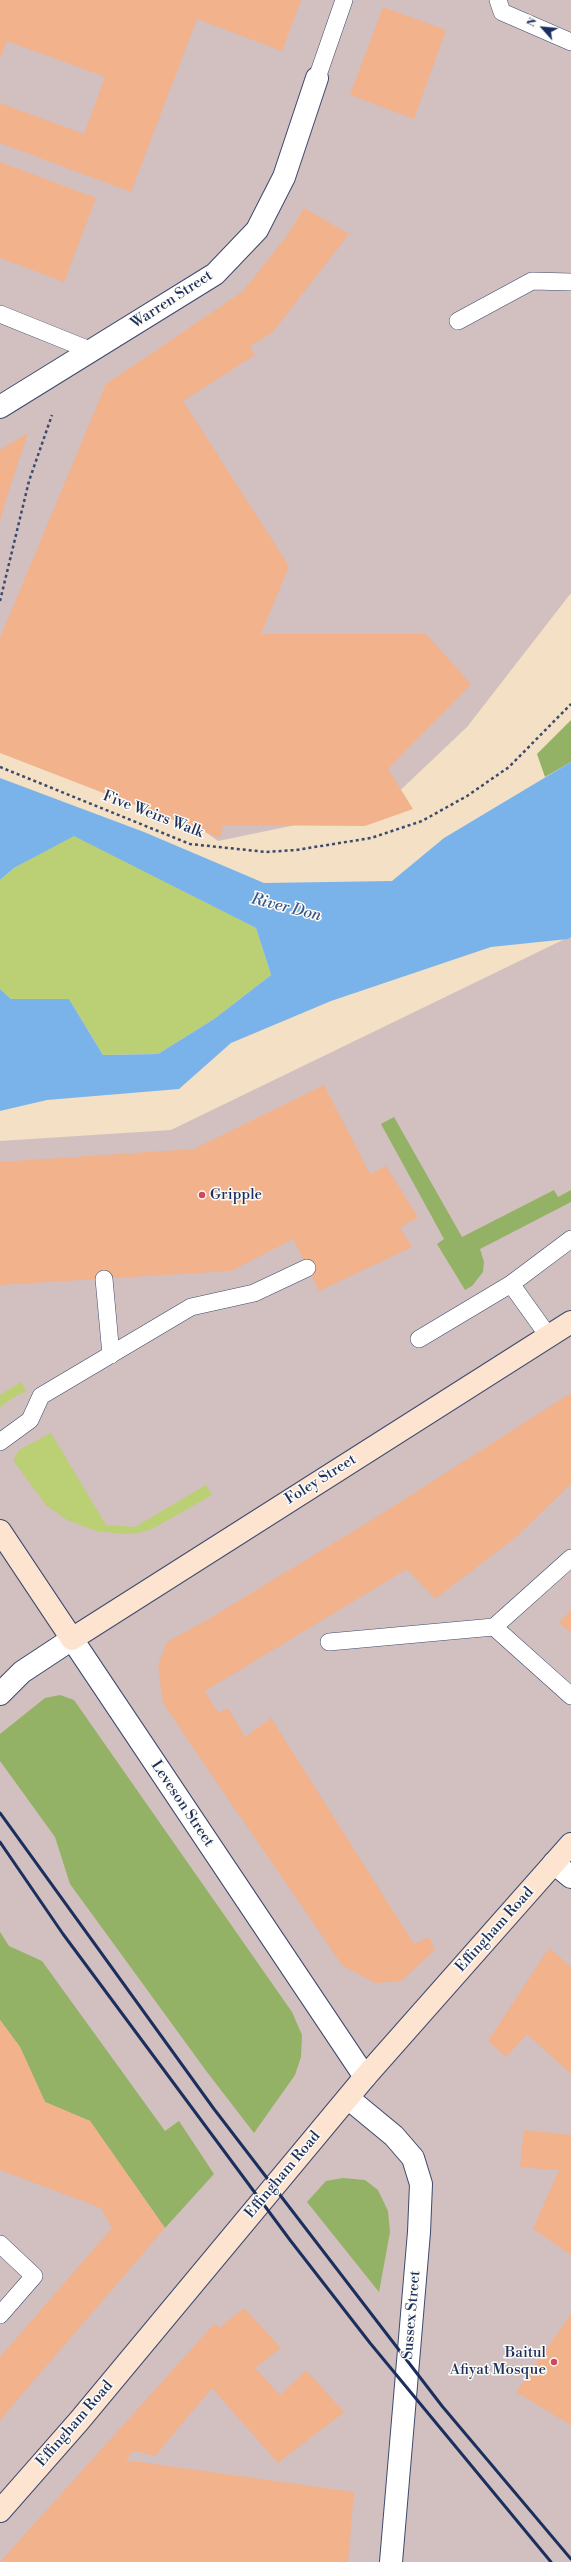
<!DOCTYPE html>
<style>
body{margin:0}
#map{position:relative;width:571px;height:2562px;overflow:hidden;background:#f4e0c5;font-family:"Libre Bodoni",serif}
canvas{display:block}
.north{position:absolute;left:523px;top:8px;width:40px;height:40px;-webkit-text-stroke:3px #fdfcf7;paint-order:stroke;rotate:297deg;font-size:11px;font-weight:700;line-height:16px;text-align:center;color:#1b2f5e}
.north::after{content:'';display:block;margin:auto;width:14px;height:18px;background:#1b2f5e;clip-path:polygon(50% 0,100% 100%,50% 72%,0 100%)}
</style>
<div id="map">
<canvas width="571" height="2562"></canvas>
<div class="north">N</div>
</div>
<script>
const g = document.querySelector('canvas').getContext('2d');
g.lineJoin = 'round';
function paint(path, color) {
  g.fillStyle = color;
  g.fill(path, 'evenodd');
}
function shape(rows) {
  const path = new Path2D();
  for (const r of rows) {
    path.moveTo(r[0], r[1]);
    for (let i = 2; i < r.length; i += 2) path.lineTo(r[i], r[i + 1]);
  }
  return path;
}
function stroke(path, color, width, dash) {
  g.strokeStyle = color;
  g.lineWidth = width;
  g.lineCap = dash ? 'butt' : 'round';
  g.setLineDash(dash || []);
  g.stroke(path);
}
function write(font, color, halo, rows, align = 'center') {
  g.font = font + ' "Libre Bodoni",serif';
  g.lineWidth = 3;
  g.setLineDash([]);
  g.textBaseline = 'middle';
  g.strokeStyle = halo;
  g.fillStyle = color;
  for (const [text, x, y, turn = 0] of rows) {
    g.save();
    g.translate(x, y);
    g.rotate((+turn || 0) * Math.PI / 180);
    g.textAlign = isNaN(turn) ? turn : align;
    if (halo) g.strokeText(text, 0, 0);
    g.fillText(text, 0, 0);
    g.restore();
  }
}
paint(shape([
 [0,0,571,0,571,593,467,727,390,800,363,811,218,841,0,683],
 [571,936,571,2562,0,2562,0,1141,171,1130]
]), '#d2bfbf');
paint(shape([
 [74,835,256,928,271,975,214,1019,158,1054,103,1055,69,999,11,999,0,989,0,880,14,868],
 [21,1382,27,1392,19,1394,0,1407,0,1395],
 [51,1433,106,1525,135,1527,206,1485,212,1495,152,1529,138,1533,124,1534,96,1531,67,1520,46,1505,13,1460,19,1450]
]), '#bbd074');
paint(shape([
 [571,720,571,762,545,777,537,754],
 [394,1117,462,1237,554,1190,558,1197,571,1190,571,1202,480,1249,484,1262,483,1272,472,1286,465,1290,437,1244,444,1239,381,1124],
 [60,1695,74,1700,292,2012,302,2035,301,2057,295,2075,254,2133,207,2072,70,1884,55,1837,0,1761,0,1734,45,1698],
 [0,1932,9,1946,42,1961,165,2131,179,2121,214,2174,165,2228,90,2121,45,2102,20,2047,0,2020],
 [343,2178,365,2180,378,2190,388,2211,390,2232,379,2292,307,2202,326,2181]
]), '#94b266');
paint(shape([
 [571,762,571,937,568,939,491,947,331,1001,231,1043,179,1089,47,1100,0,1111,0,989,11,999,69,999,103,1055,158,1054,214,1019,271,975,256,928,74,836,14,868,0,880,0,778,144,832,264,883,392,881,444,838]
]), '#7ab3ea');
paint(shape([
 [0,0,301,0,282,51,197,19,131,192,0,143,0,103,84,134,105,77,7,41,0,59],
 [383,7,446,30,414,119,350,95],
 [0,162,96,198,64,282,0,258],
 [304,208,349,234,272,333,250,346,255,355,183,401,289,566,261,634,426,634,471,684,388,769,413,809,365,826,223,825,220,838,0,753,0,638,106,384,242,292,286,237],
 [28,433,5,502,0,521,0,450],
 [324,1085,370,1174,386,1166,418,1217,400,1228,412,1247,319,1291,293,1239,231,1271,0,1285,0,1162,194,1149],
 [571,1393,571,1484,515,1538,435,1599,407,1569,205,1691,218,1713,228,1708,245,1737,271,1718,414,1944,429,1937,435,1950,401,1981,375,1983,342,1965,198,1755,163,1703,158,1665,167,1642,207,1620,375,1518],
 [571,1610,571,1633,559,1622],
 [549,1948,571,1967,571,2074,527,2034,506,2057,488,2041],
 [0,2020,20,2047,45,2102,90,2121,165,2228,0,2420,0,2357,112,2228,101,2208,0,2170],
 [524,2130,571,2135,571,2255,533,2229,559,2170,520,2167],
 [244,2308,281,2348,255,2368,280,2395,306,2370,344,2412,278,2463,212,2388,155,2456,134,2451,125,2460,354,2492,348,2562,0,2562,215,2323,219,2328],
 [571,2314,571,2425,516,2392]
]), '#f2b28c');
const service = shape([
 [498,0,502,12,571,42],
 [317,78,344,0],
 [0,314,92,351],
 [458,321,532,281,571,282],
 [104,1279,111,1355],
 [511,1284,549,1337],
 [419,1339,511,1284,571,1239],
 [0,1442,30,1420,41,1396,191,1307,254,1293,307,1268],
 [494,1627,571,1696],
 [329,1642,494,1627,571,1558],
 [0,2244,34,2276,0,2315]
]);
const minor = shape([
 [0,407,215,274,257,230,284,177,317,78],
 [0,1694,22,1672,72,1639],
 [554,1863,571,1877],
 [348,2098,394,2136,413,2158,421,2184,419,2232,391,2562]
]);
const tertiary = shape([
 [72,1639,365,2077]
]);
const secondary = shape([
 [0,1531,72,1639,571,1322],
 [0,2511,79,2421,365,2077,571,1844]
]);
stroke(service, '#3c4a6d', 18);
stroke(minor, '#3c4a6d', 24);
stroke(tertiary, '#3c4a6d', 24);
stroke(secondary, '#3c4a6d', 24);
stroke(shape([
 [0,601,29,481,52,415],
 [0,767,190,844,266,852,296,850,371,838,422,821,467,796,509,767,571,704]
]), '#3c4a6d', 2.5, [3, 3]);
stroke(service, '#fff', 17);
stroke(minor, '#fff', 22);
stroke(tertiary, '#fff', 22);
stroke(secondary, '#fde4d0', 22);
stroke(shape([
 [0,1813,214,2109,442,2406,571,2559],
 [0,1842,63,1934,290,2240,370,2343,551,2562]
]), '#1b2f5e', 3);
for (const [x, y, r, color] of [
 [202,1195,4,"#d1495b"],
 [554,2362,4,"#d1495b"]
]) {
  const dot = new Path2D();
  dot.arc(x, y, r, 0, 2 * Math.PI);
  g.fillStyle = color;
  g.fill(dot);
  stroke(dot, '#fdfcf7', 1.5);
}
write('15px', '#1b2f5e', '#fdfcf7', [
 ["Warren Street",172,300,-33],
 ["Five Weirs Walk",153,815,21],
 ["Foley Street",321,1480,-32],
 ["Leveson Street",182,1804,56],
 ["Effingham Road",495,1930,-48],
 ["Effingham Road",283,2175,-50],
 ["Sussex Street",412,2315,-85],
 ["Effingham Road",75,2424,-49]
]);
write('15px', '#1b2f5e', '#fdfcf7', [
 ["Gripple",210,1195],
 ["Baitul",546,2353,"right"],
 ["Afiyat Mosque",546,2370,"right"]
], 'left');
write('italic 16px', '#385788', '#fdfcf7', [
 ["River Don",286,908,14]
]);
</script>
